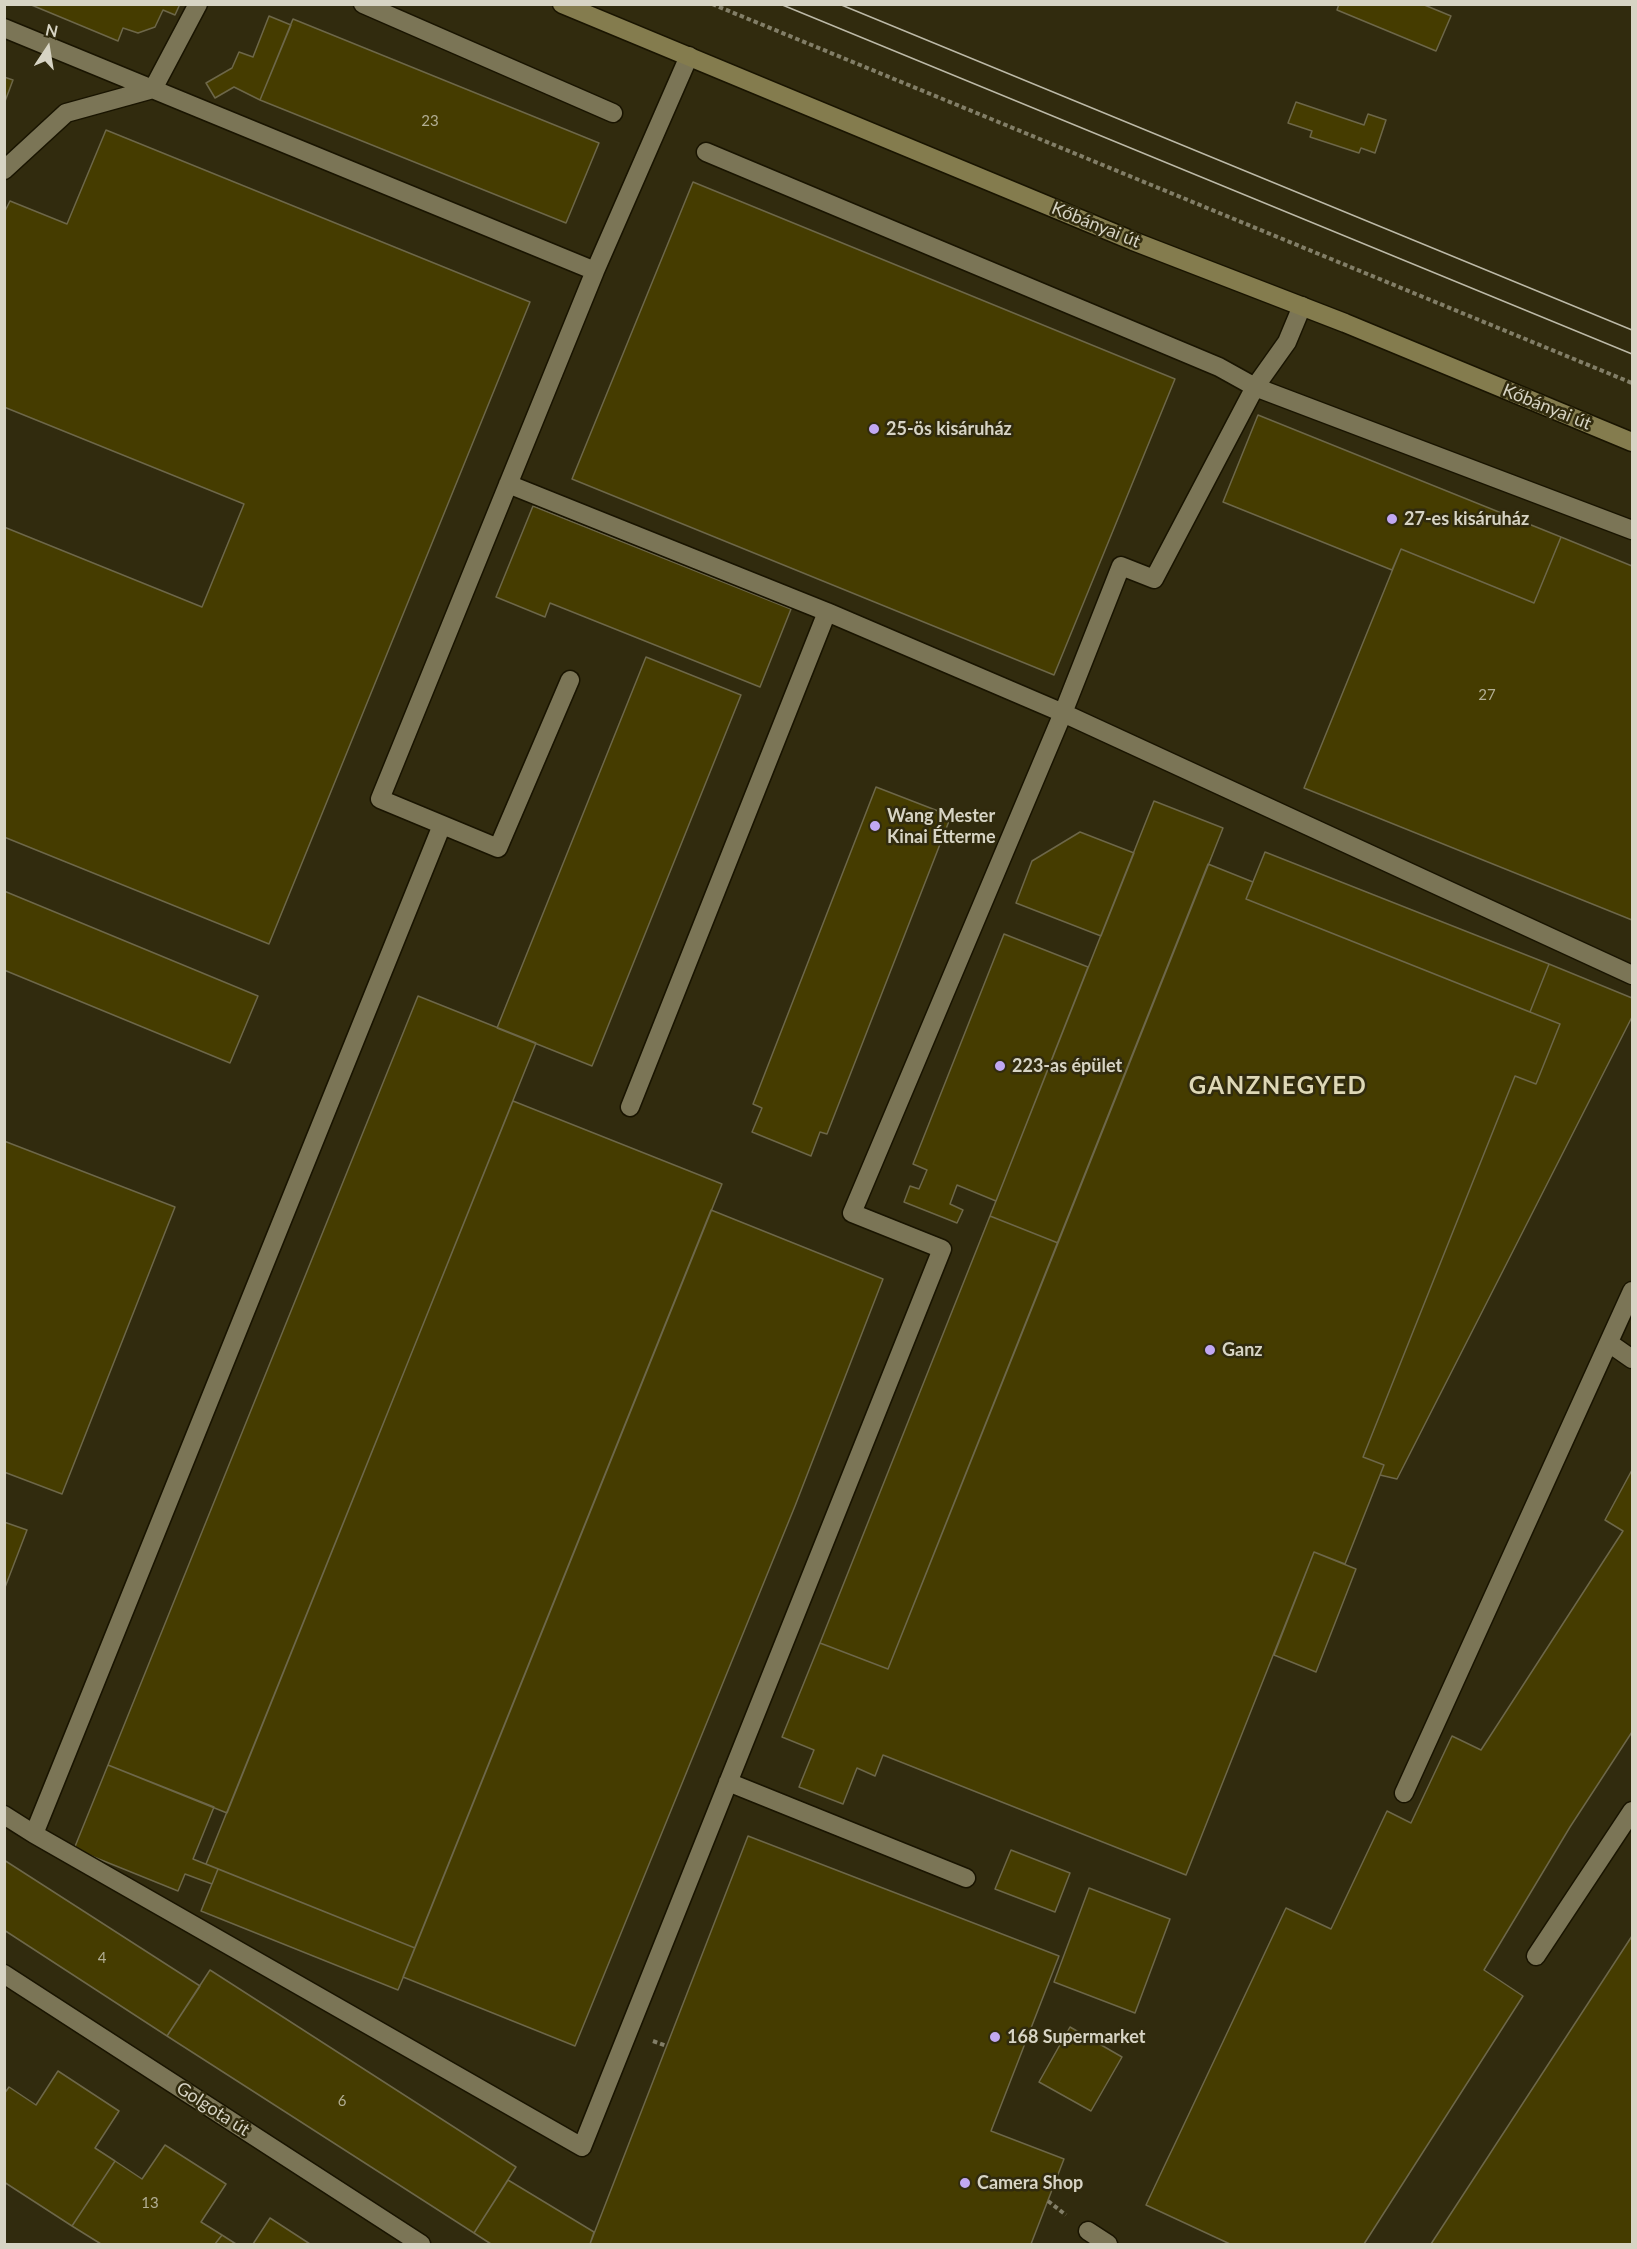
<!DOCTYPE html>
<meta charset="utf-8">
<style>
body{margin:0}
#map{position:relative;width:1637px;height:2249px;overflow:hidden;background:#312b0e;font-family:Lato,sans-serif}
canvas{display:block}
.frame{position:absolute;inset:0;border:6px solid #d7d4c4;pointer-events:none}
.north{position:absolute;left:18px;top:18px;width:60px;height:60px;-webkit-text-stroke:4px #312b0e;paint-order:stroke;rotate:12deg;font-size:16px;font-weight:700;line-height:24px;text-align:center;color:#d7d4c4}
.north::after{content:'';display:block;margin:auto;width:21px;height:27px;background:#d7d4c4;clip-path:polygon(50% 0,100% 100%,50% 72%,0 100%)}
</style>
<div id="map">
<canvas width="1637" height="2249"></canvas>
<div class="frame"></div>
<div class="north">N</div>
</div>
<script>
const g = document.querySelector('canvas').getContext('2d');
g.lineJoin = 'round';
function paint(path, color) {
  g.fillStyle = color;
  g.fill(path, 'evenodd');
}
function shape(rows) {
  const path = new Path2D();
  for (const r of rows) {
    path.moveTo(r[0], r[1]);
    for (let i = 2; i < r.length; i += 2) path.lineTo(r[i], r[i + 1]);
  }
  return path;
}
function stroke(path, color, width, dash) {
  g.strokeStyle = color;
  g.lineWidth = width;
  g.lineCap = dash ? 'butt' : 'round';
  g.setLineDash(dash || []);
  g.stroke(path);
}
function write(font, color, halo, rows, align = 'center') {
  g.font = font + ' Lato,sans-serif';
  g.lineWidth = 5;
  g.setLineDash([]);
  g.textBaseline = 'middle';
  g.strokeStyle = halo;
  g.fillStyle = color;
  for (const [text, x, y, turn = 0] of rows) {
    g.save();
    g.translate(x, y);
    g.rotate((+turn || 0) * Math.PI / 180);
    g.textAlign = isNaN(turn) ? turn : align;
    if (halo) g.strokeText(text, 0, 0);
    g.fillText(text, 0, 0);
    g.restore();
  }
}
const building = shape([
 [29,4,180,4,175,15,163,10,155,27,138,33,123,28,118,41,29,4],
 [1339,4,1422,4,1451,16,1436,51,1337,10,1339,4],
 [269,16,291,25,260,100,234,87,215,98,206,83,232,68,239,52,253,57,269,16],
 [293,19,599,143,566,223,260,100,293,19],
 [4,77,13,80,4,104,4,77],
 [1296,102,1364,125,1368,114,1386,120,1375,153,1361,148,1359,153,1310,137,1312,131,1288,123,1296,102],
 [106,130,530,302,269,944,4,837,4,527,202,607,244,504,4,407,4,213,10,201,67,224,106,130],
 [693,182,1175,379,1054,675,572,479,693,182],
 [1258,415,1561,537,1534,603,1401,549,1392,570,1223,502,1258,415],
 [533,506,791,609,760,687,550,603,545,617,496,597,533,506],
 [1561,537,1632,566,1632,920,1304,788,1401,549,1534,603,1561,537],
 [646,657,741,695,592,1066,497,1028,646,657],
 [876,787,951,816,827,1134,820,1132,811,1156,752,1132,762,1108,753,1104,876,787],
 [1154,801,1223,828,1058,1243,990,1216,1154,801],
 [1080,832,1134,853,1101,936,1016,903,1032,861,1080,832],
 [1265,852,1549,964,1530,1012,1246,899,1265,852],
 [1208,864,1253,882,1246,899,1560,1024,1536,1084,1515,1076,1363,1457,1384,1465,1345,1564,1314,1552,1186,1875,883,1755,875,1776,857,1768,843,1804,799,1787,814,1750,782,1737,820,1643,888,1669,1208,864],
 [4,891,258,996,230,1063,4,970,4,891],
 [1004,934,1088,967,996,1201,957,1185,950,1204,963,1210,957,1223,904,1202,910,1186,919,1189,927,1170,913,1164,1004,934],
 [1549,964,1632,998,1632,1017,1397,1479,1380,1475,1384,1465,1363,1457,1515,1076,1536,1084,1560,1024,1530,1012,1549,964],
 [418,996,536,1043,227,1813,108,1765,418,996],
 [513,1101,722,1184,415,1948,206,1864,513,1101],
 [4,1141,175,1207,62,1494,4,1472,4,1141],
 [711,1210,883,1279,795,1506,575,2046,403,1977,711,1210],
 [990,1216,1058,1243,888,1669,820,1643,990,1216],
 [1632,1470,1632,1732,1570,1827,1484,1970,1523,1996,1364,2244,1230,2244,1146,2205,1286,1908,1331,1929,1387,1811,1411,1823,1452,1736,1481,1750,1623,1531,1605,1520,1632,1470],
 [4,1522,27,1530,4,1590,4,1522],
 [1314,1552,1356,1569,1316,1672,1274,1655,1314,1552],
 [108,1765,214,1807,193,1859,218,1869,212,1884,185,1874,178,1891,74,1849,108,1765],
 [748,1836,1059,1956,991,2131,1064,2159,1031,2244,590,2244,748,1836],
 [1011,1850,1070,1873,1055,1912,995,1889,1011,1850],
 [4,1860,200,1986,167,2036,4,1930,4,1860],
 [218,1869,415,1948,398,1990,201,1911,218,1869],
 [1089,1888,1170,1919,1135,2013,1054,1982,1089,1888],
 [1632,1936,1632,2244,1431,2244,1632,1936],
 [210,1970,516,2167,474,2233,167,2036,210,1970],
 [1070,2027,1122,2057,1091,2111,1039,2082,1070,2027],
 [58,2071,119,2111,95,2148,115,2161,72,2226,4,2182,4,2094,9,2087,36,2105,58,2071],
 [165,2145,226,2184,201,2222,222,2235,215,2244,101,2244,72,2226,115,2161,142,2179,165,2145],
 [508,2180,594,2232,590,2244,491,2244,474,2233,508,2180],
 [270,2218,310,2244,253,2244,270,2218],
 [222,2235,236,2244,215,2244,222,2235]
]);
paint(building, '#453c00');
stroke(building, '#6d6749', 1.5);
const lane = shape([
 [363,4,613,113],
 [4,28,595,271],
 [706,152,1219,367,1255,387,1632,530],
 [4,170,66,113,153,89,198,4],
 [508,484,827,612,1063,713,1632,975],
 [570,680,498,848,380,799,595,271,689,56],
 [630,1107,827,612],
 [1609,1343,1632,1359],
 [728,1782,966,1878],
 [1404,1793,1632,1291],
 [4,1815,34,1834,582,2147,942,1249,852,1213,1063,713,1121,566,1154,579,1255,387,1287,342,1302,306],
 [34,1834,442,825],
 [1536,1956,1632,1811],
 [1088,2231,1108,2244]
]);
const street = shape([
 [4,1974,421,2244]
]);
const secondary = shape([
 [562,4,1133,241,1345,323,1632,442]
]);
stroke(lane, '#191400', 21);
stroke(street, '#191400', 21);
stroke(secondary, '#191400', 21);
stroke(shape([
 [712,4,1632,383],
 [653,2041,667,2046],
 [1048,2201,1066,2215]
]), '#827e67', 4, [4.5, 3]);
stroke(lane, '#7b7556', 18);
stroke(street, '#7b7556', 18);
stroke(secondary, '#847c4e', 18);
stroke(shape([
 [780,4,1632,354],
 [839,4,1632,330]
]), '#bcb9a7', 1.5);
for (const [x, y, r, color] of [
 [874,429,6,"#c1a8f3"],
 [1392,519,6,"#c1a8f3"],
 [875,826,6,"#c1a8f3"],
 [1000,1066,6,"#c1a8f3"],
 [1210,1350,6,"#c1a8f3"],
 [995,2037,6,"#c1a8f3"],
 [965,2183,6,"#c1a8f3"]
]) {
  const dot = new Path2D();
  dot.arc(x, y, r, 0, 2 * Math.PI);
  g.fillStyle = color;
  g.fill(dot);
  stroke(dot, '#312b0e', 2);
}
write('15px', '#b2ae93', null, [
 ["23",430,121],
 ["27",1487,695],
 ["4",102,1958],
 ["6",342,2101],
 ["13",150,2203]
]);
write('18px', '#d7d4c4', '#312b0e', [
 ["Kőbányai út",1096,225,22],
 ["Kőbányai út",1547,407,22],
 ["Golgota út",213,2109,33]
]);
write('bold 18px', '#d7d4c4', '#312b0e', [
 ["25-ös kisáruház",886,429],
 ["27-es kisáruház",1404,519],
 ["Wang Mester",887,816],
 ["Kinai Étterme",887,837],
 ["223-as épület",1012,1066],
 ["Ganz",1222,1350],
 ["168 Supermarket",1007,2037],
 ["Camera Shop",977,2183]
], 'left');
g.letterSpacing = '1.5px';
write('bold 24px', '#ded8b6', '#312b0e', [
 ["GANZNEGYED",1278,1086]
]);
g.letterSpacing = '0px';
</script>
